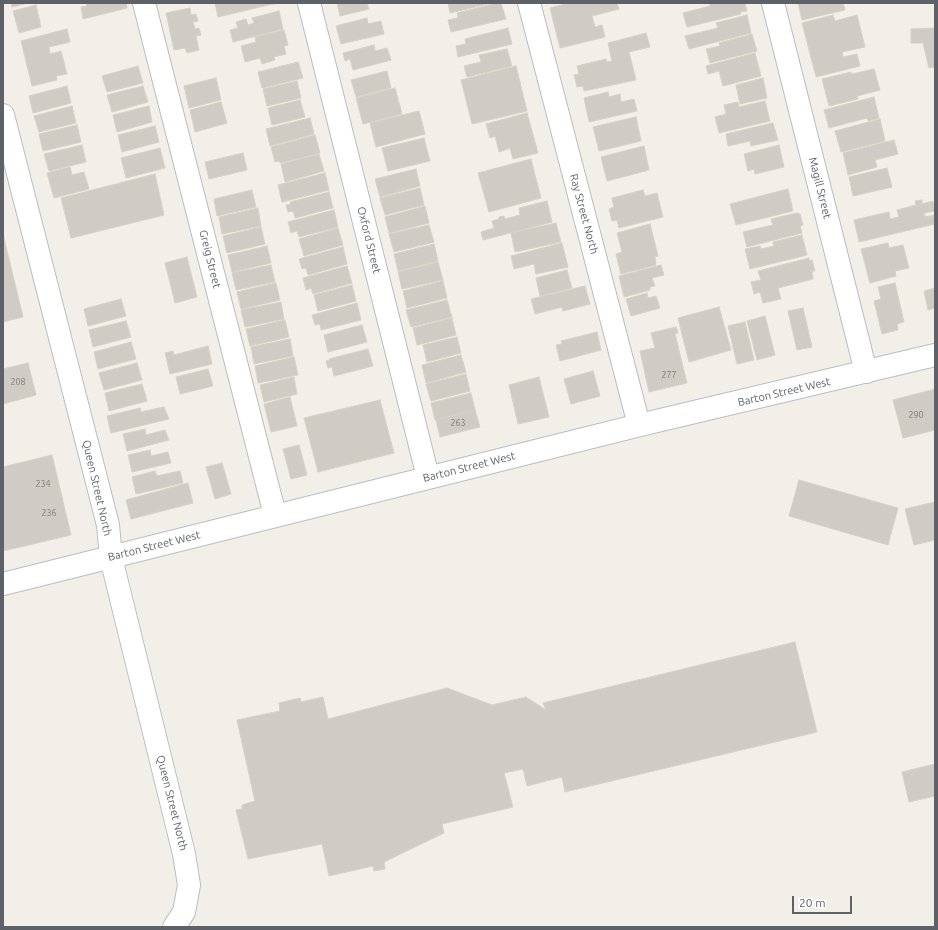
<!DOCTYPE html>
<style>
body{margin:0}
#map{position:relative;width:938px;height:930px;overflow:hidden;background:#f1efe7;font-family:Ubuntu,sans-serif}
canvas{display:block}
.frame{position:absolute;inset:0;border:4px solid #5e6268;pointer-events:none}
.scale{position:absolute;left:792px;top:896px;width:60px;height:18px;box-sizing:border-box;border:2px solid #5e6268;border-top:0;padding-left:5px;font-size:12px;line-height:14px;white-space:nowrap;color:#5e6268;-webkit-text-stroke:3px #fff;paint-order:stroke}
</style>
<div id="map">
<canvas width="938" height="930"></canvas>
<div class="frame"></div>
<div class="scale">20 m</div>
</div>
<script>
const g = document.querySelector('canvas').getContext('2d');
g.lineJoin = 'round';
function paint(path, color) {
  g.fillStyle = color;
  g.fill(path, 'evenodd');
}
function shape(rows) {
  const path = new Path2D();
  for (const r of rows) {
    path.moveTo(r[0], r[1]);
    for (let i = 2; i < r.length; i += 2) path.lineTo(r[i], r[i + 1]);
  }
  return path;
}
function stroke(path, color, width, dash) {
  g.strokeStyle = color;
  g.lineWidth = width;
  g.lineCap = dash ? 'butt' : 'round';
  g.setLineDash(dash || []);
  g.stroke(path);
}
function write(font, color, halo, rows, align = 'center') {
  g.font = font + ' Ubuntu,sans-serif';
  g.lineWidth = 3;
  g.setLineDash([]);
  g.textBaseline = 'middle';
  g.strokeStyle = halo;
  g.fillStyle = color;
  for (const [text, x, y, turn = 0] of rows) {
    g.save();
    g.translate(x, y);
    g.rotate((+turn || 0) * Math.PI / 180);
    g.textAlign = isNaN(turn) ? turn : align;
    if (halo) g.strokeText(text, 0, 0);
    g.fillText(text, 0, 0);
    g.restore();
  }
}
const building = shape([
 [11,3,28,3,12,7,11,3],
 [86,3,126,3,127,8,83,19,81,7,87,6,86,3],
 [215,3,277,3,218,17,215,3],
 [337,3,372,3,367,4,369,9,340,16,337,3],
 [448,3,492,3,450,13,448,3],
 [497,3,501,3,506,19,451,32,448,20,458,18,457,13,497,3],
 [569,3,617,3,619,9,592,16,595,27,602,25,605,37,560,48,550,8,569,3],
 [710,3,745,3,747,11,740,12,741,14,687,27,683,13,710,6,710,3],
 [798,3,843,3,845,10,802,20,798,3],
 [36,5,41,27,19,33,13,11,36,5],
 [190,8,191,15,196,14,198,21,193,22,195,29,199,28,201,35,196,36,199,50,187,53,185,48,174,50,166,13,190,8],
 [279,11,283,29,233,42,230,30,238,28,236,22,246,19,248,25,254,23,252,18,279,11],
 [747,15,751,33,689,49,685,36,718,28,716,23,747,15],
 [833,15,835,21,857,15,865,47,842,52,843,57,857,54,860,66,816,77,802,23,833,15],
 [367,18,368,24,381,21,384,34,341,44,336,26,367,18],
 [508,28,512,44,458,57,456,46,466,44,465,39,508,28],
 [934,28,935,67,929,68,923,43,911,43,911,29,934,28],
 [67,29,70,42,49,47,50,54,61,51,67,74,56,76,57,80,32,86,21,41,67,29],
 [284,30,288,45,284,46,286,54,274,57,275,60,262,64,260,58,245,62,241,46,256,42,255,37,284,30],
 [646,33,650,47,629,52,636,80,584,91,583,86,577,87,574,75,579,74,577,66,606,59,607,62,612,61,608,43,646,33],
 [752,34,757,51,710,63,706,49,720,46,719,43,752,34],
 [374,45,375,51,387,48,391,60,353,70,350,59,345,61,343,53,374,45],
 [507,49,512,66,467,77,464,66,481,62,479,55,507,49],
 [755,53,761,76,723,86,719,71,708,74,706,66,755,53],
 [298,62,303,78,262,88,258,72,298,62],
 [138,66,143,83,107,92,102,76,138,66],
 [516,66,527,111,472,124,461,80,516,66],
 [874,69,880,90,857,96,858,99,829,106,822,79,851,72,852,74,874,69],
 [387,71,391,88,356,97,351,80,387,71],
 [216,78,221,100,189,108,184,86,216,78],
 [763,78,767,98,740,104,736,85,763,78],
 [297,81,301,98,267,106,263,89,297,81],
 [67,86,71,103,33,113,29,96,67,86],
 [143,86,148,102,112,112,107,95,143,86],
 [395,88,402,114,363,124,356,98,395,88],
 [608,92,609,97,620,94,621,102,634,99,637,111,589,122,584,98,608,92],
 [874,97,879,118,868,121,867,118,829,128,824,110,874,97],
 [300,100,305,117,272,125,268,108,300,100],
 [765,101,770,121,719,133,715,117,726,114,724,105,738,102,739,107,765,101],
 [221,102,227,123,195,132,190,110,221,102],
 [72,106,76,123,39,132,34,116,72,106],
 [149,106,152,122,117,132,113,115,149,106],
 [419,111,425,134,376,147,370,123,419,111],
 [527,113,538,153,513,159,510,148,499,152,495,136,490,138,486,124,527,113],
 [636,117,641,141,599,151,593,127,636,117],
 [310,118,314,134,270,146,266,129,310,118],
 [880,119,885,141,841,152,835,131,880,119],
 [773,123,778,140,751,146,750,141,728,146,726,134,773,123],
 [77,125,81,142,43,151,39,134,77,125],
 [155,126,159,142,122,152,118,135,155,126],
 [315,135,320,153,280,163,280,161,275,162,271,147,315,135],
 [424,138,430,161,388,171,382,148,424,138],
 [894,140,898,154,875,160,877,167,848,175,843,153,894,140],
 [82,145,86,162,49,171,44,154,82,145],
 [779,145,784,167,755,174,754,169,748,171,744,154,779,145],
 [644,146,649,170,607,181,601,157,644,146],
 [160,148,165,168,126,178,121,158,160,148],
 [243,153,247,170,209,179,205,162,243,153],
 [319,154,324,171,285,182,281,164,319,154],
 [531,159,541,198,489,212,478,173,531,159],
 [70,167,72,175,84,172,89,189,54,198,47,173,70,167],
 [887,168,892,187,853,196,849,177,887,168],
 [416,169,420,186,380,197,375,179,416,169],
 [325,173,329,190,282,202,278,185,325,173],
 [155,174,164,215,71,238,61,198,155,174],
 [420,188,424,205,385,215,380,198,420,188],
 [788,189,793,211,736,225,730,204,788,189],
 [252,190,256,207,217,216,214,199,252,190],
 [643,190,645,196,657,193,663,217,619,228,617,220,612,221,609,209,614,207,612,198,643,190],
 [329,192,333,208,295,218,293,211,288,212,286,205,291,204,290,202,329,192],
 [922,200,922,204,933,201,935,211,924,213,925,217,935,215,935,224,859,242,854,220,889,212,890,219,899,217,897,210,916,205,915,201,922,200],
 [547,201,552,222,483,240,481,232,494,228,492,221,499,219,499,217,504,216,505,219,520,215,519,208,547,201],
 [425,206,429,223,389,233,385,217,425,206],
 [258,208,261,226,222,234,219,217,258,208],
 [334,210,338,227,299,237,297,231,291,233,288,222,334,210],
 [797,213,800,214,803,225,800,226,802,233,747,247,743,232,773,225,771,219,797,213],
 [556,223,561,242,515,252,511,233,556,223],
 [650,224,658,256,655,257,656,265,621,274,616,254,622,252,617,233,650,224],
 [429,225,434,242,394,252,389,234,429,225],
 [261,227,265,244,227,253,223,236,261,227],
 [338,228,343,245,304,256,299,239,338,228],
 [3,234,23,317,3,322,3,234],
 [802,235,807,255,750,269,745,249,760,246,761,249,774,246,773,242,802,235],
 [562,243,568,267,536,274,534,264,514,269,511,256,562,243],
 [888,243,889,248,903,245,909,268,895,271,896,276,870,283,861,249,888,243],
 [434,244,438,261,398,271,394,254,434,244],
 [267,246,271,263,232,272,228,255,267,246],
 [343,247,347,264,308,275,306,268,302,269,299,259,343,247],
 [187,257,197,297,175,303,165,263,187,257],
 [809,258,809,261,812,260,815,271,812,271,813,279,778,288,781,299,763,303,760,292,754,294,751,282,761,280,758,271,809,258],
 [438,262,443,280,402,289,398,272,438,262],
 [271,265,275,282,236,290,232,273,271,265],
 [661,265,664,275,652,278,655,286,650,287,650,290,624,297,619,276,661,265],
 [347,266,352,283,313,294,311,288,306,290,303,278,347,266],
 [567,270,572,288,540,296,536,278,567,270],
 [443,281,447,298,407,308,403,291,443,281],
 [276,283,280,300,241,309,237,292,276,283],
 [895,283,904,322,897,324,898,330,882,334,874,301,881,299,878,287,895,283],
 [352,285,356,301,318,311,314,295,352,285],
 [585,286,590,304,563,311,562,307,535,314,531,299,585,286],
 [935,288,935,308,928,310,924,291,935,288],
 [647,293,648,298,656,296,660,308,631,316,626,299,647,293],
 [121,299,126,316,88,326,84,309,121,299],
 [447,300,452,317,411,327,406,310,447,300],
 [281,302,284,319,245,327,241,310,281,302],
 [357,303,361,320,321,330,320,324,315,325,312,315,357,303],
 [719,307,731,350,689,362,678,318,719,307],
 [803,308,812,347,797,350,788,311,803,308],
 [765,316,775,355,757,360,747,321,765,316],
 [452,318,456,335,417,345,413,328,452,318],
 [285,320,289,337,250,346,246,329,285,320],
 [126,321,131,337,93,347,89,330,126,321],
 [745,322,754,360,737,364,728,326,745,322],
 [362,325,367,342,328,352,324,335,362,325],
 [676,327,678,333,675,334,687,383,649,392,640,351,655,348,651,333,676,327],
 [597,332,601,350,560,361,556,345,562,344,561,341,597,332],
 [457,337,461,353,427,362,423,345,457,337],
 [290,339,293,356,254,364,251,347,290,339],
 [131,342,136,359,98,369,94,352,131,342],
 [208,346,212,364,170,374,165,353,173,351,174,355,208,346],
 [368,349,373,366,334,376,332,367,328,368,326,361,330,360,329,359,368,349],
 [461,355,466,372,426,383,422,365,461,355],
 [294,357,298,375,258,383,255,366,294,357],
 [28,363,36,395,3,404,3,369,28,363],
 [137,363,142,380,104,390,99,373,137,363],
 [208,369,213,386,180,394,176,377,208,369],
 [593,371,600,396,571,404,564,379,593,371],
 [466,374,470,391,431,401,426,384,466,374],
 [294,377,297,394,264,402,260,385,294,377],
 [539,377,549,417,518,424,509,385,539,377],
 [142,384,147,401,109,411,105,393,142,384],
 [935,389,935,430,903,438,893,400,935,389],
 [471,393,475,410,435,420,431,403,471,393],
 [290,397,297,426,271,432,264,404,290,397],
 [380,400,394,453,318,472,304,418,380,400],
 [164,407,169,419,111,433,107,416,140,408,141,412,164,407],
 [475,410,480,427,440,437,436,420,475,410],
 [145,429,146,435,165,430,169,440,127,451,123,434,145,429],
 [299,445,307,475,291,479,283,449,299,445],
 [150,450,151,456,168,452,171,463,132,472,128,455,150,450],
 [52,455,71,535,3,551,3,467,52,455],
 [222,463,231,494,215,499,206,467,222,463],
 [155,471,157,476,180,471,183,483,136,494,132,477,155,471],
 [799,480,898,508,888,545,789,516,799,480],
 [188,483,193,503,131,519,126,500,188,483],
 [935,502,935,540,914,545,905,509,935,502],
 [795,642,817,732,565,792,562,777,527,786,523,769,504,773,513,807,442,824,444,833,384,862,385,869,374,871,373,866,329,876,322,844,248,859,236,810,242,809,242,805,255,801,237,720,280,711,279,703,300,698,301,702,323,697,328,719,447,688,492,705,526,697,546,710,543,703,795,642],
 [935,764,935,796,909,802,902,772,935,764]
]);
paint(building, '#ceccc5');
stroke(building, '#d6d1c4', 1);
const street = shape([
 [144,3,275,515],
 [309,3,428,477],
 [529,3,639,425],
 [773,3,866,372]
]);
const secondary = shape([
 [3,115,108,525,111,558,184,854,189,885,184,912,174,927],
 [3,584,644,424,935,355]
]);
stroke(street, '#b9bcc1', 24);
stroke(secondary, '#babdc3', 24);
stroke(street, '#fff', 22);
stroke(secondary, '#fff', 22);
write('9px', '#7a7c7f', null, [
 ["277",669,375],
 ["208",18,382],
 ["290",916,415],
 ["263",458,423],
 ["234",43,484],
 ["236",49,513]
]);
write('11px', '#5e6268', '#fff', [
 ["Magill Street",820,188,76],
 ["Ray Street North",584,214,75],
 ["Oxford Street",369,240,76],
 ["Greig Street",210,259,76],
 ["Barton Street West",784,392,-13],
 ["Barton Street West",469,467,-14],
 ["Queen Street North",97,488,77],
 ["Barton Street West",154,546,-14],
 ["Queen Street North",172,803,76]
]);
</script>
